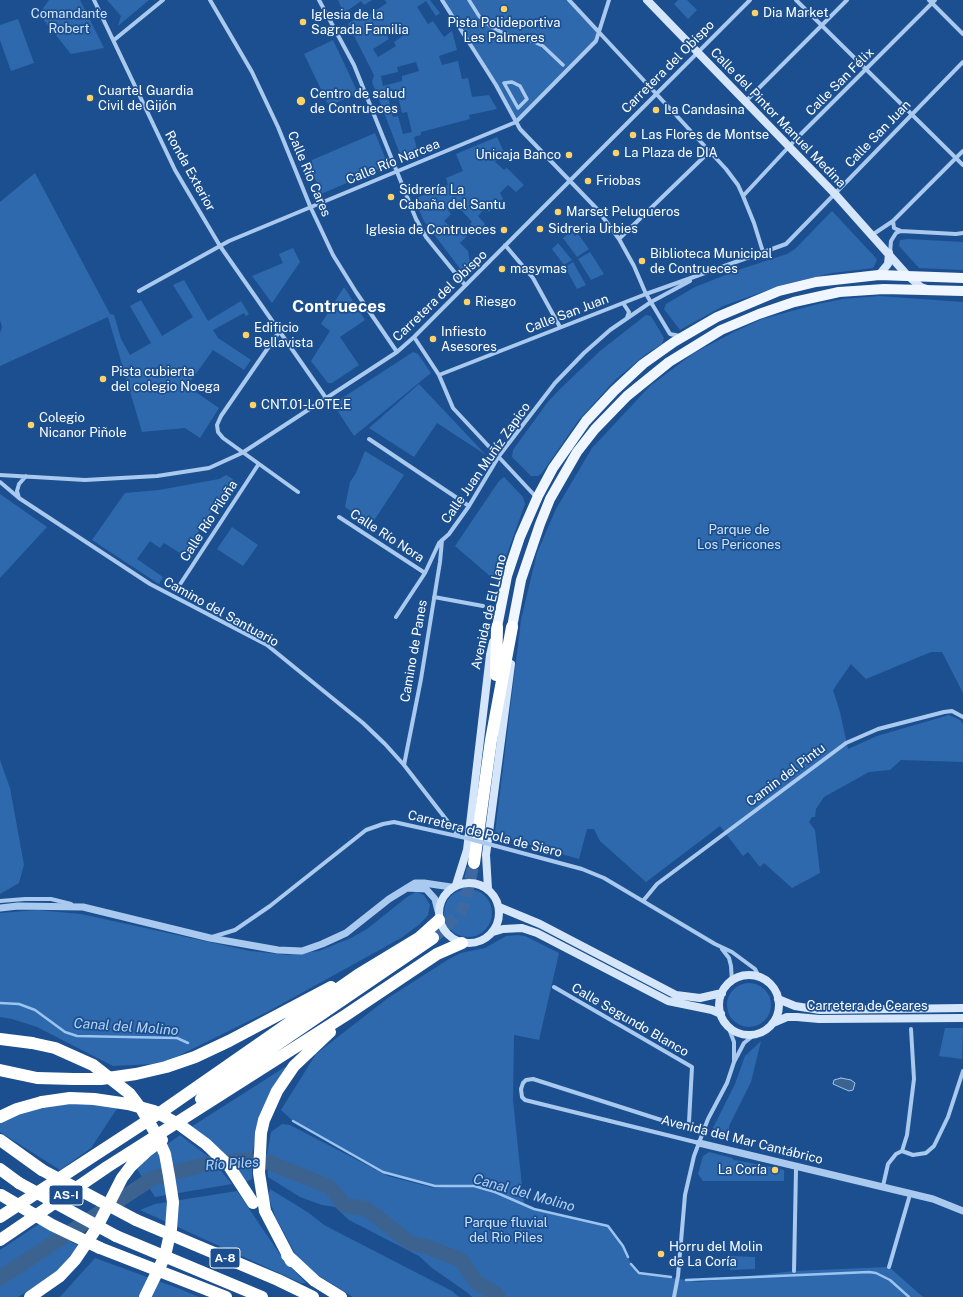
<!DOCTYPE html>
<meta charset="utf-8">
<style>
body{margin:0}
canvas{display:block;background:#1b4f8f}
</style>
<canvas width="963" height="1297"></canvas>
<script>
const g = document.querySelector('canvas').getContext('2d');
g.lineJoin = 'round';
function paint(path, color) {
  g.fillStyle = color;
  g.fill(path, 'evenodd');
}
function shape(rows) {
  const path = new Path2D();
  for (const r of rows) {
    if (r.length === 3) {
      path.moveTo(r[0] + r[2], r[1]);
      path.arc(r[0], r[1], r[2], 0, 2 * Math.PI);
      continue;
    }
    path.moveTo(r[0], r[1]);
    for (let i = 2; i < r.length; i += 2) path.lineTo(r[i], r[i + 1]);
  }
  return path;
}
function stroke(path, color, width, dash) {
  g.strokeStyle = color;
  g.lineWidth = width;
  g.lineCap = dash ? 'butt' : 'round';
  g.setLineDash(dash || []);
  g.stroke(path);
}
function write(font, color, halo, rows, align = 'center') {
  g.font = font + ' "Public Sans",sans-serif';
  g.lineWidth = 3.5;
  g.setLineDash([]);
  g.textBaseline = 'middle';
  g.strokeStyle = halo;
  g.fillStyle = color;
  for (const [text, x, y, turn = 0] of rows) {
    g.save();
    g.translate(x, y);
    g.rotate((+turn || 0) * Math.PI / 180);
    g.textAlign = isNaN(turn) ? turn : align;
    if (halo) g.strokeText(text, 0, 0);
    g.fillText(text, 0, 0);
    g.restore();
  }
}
paint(shape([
 [49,0,80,0,104,48,71,54,39,14],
 [107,0,149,0,118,26,121,16],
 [338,0,372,0,364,5,361,1,344,13],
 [385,0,430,0,440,13,436,16,426,1,417,7,428,24,433,21,444,37,452,31,457,50,439,56,442,65,458,61,462,79,468,78,472,97,489,95,497,109,469,115,470,119,421,132,421,135,414,137,418,153,404,158,402,159,372,82,374,75,348,24,366,11,369,15,387,3],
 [402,24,407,33,394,42,396,46,378,57,373,49,389,39,386,34],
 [416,62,419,71,402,76,402,81,383,86,381,76,398,72,397,67],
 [398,96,402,113,407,112,412,132,403,134,398,116,393,117,388,98],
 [442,0,569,0,598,33,596,41,516,122,496,85],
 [678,0,687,0,697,10,688,19,674,4],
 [18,19,34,63,11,71,0,40,0,25],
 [333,40,358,93,329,106,304,54],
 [375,133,386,160,384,167,321,194,310,165,312,163,312,160],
 [497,137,504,152,495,162,504,170,507,168,524,185,516,192,508,185,500,193,503,199,489,212,485,208,478,216,485,224,478,231,470,224,472,222,455,203,448,210,451,214,444,221,453,229,457,225,467,236,460,243,468,251,470,263,461,270,424,221,414,199,448,185,446,178,463,171,456,154],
 [35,173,110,314,114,315,121,339,130,355,151,343,130,306,141,300,162,336,193,317,173,285,184,280,208,321,241,301,249,314,246,316,244,313,213,330,218,338,251,360,244,370,213,350,187,386,219,408,200,438,185,428,142,432,108,317,0,366,0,333,2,327,0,320,0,202],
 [832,211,875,257,877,260,873,268,832,273,782,285,723,306,680,330,664,309,666,304,695,287,738,270,787,254,795,249],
 [571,231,575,236,578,234,589,249,577,257,563,238],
 [908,239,963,242,963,270,919,268,899,246,900,240],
 [558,243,572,260,564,265,552,249],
 [293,248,300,262,272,303,252,276,283,263,279,254],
 [590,252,604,274,591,280,578,259],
 [573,262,586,285,577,289,565,267],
 [344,287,365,320,340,337,359,365,332,383,328,383,311,361,330,331,321,324],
 [879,296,963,302,963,693,942,652,931,652,866,679,851,664,833,690,840,712,848,749,877,736,949,715,960,720,963,724,963,762,901,760,890,770,869,772,824,797,816,809,815,817,812,817,809,822,815,830,820,873,792,888,764,863,760,867,748,852,743,856,720,826,646,882,600,841,594,829,587,829,579,859,499,836,495,833,521,620,537,553,556,509,592,448,650,386,694,353,734,332,762,319,818,304,843,299],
 [646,315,651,316,664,338,662,344,646,354,615,380,578,421,542,473,538,476,531,476,512,457,513,450,547,403,561,388,600,351],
 [413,352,418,354,431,373,354,436,333,404],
 [419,384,486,455,437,423,414,457,369,428],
 [365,451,404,475,371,525,345,507,350,482,356,473],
 [226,475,233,479,183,555,164,543,160,548,150,541,137,559,163,577,159,584,92,540,125,493,159,490,219,479],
 [504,477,523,497,525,504,507,554,498,583,455,546,499,481],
 [0,494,47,527,0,578],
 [232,527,258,545,243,566,217,549],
 [0,760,10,788,24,865,19,883,0,894],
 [468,913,24],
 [416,892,424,895,430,905,428,915,420,924,401,938,269,1011,172,1059,153,1064,113,1066,37,1027,12,1019,0,1017,0,913,37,910,81,914,250,951,287,955,319,951,351,938,367,929,407,897],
 [518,935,525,936,559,953,539,1040,514,1035,513,1100,524,1205,534,1209,608,1226,623,1246,632,1266,639,1273,699,1282,794,1271,889,1267,923,1297,472,1297,468,1293,432,1268,419,1256,349,1220,335,1207,322,1205,300,1197,268,1177,267,1155,271,1132,282,1124,290,1125,388,1176,434,1188,455,1186,435,1186,383,1172,293,1121,281,1110,316,1054,388,998,449,959,461,953,485,948,506,936],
 [749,1005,22],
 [945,1028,963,1028,962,1059,939,1056],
 [761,1041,751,1082,729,1126,729,1139,719,1138,715,1135,713,1128,735,1084,745,1056],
 [285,1067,287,1069,258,1122,252,1156,252,1179,246,1182,225,1154,210,1140,191,1127],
 [81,1103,118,1107,91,1148,60,1170,0,1132,0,1122,22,1112,51,1106],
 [180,1135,210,1158,232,1184,155,1197,137,1169,147,1159],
 [709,1152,732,1158,734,1160,772,1167,772,1169,779,1172,780,1169,784,1170,784,1181,703,1181,698,1174,703,1156],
 [270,1189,309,1213,324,1225,452,1291,459,1297,353,1297,316,1274,298,1259,276,1218,268,1196],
 [237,1191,283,1259,306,1283,301,1283,140,1210,155,1204],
 [39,1224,79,1246,54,1274,18,1297,0,1297,0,1250],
 [731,1256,755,1257,755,1269,730,1270],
 [95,1258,180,1289,199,1297,60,1297]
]), '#2e69ad');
const water = shape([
 [841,1078,851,1080,855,1083,853,1090,849,1091,833,1084,834,1080,841,1078]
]);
paint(water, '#3c6290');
stroke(water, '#9cc4f0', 1);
stroke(shape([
 [0,1003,19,1004,35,1010,65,1032,77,1036,177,1038,188,1043],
 [293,1121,383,1172,435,1186,474,1186,495,1192,534,1209,608,1226,623,1246,628,1257],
 [631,1264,639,1273,671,1277],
 [686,1280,869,1272,876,1273,890,1280,909,1297]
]), '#9cc4f0', 2.5);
stroke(shape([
 [0,1278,153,1178,207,1164,243,1160,268,1162,330,1187,344,1205,367,1209,410,1243,425,1246,461,1260,476,1282,495,1293,498,1297]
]), '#3c6290', 15);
stroke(shape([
 [433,938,458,915,464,906,474,863]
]), '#3d69a0', 12, [12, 6]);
stroke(shape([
 [469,0,479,16,490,26,505,34,532,41,543,46,563,65],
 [512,82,520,86,527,99,518,108,504,83,512,82]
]), '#a9c9ee', 3.5);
stroke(shape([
 [94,0,175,170,220,246,326,398],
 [210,0,252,72,278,127,310,206,333,255,356,292,397,352],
 [319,0,354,65,416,219,426,237,465,285],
 [442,0,496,85,520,129,597,209,619,239,634,266,646,294,670,334,680,336],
 [569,0,726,169,738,185,743,196,754,223,763,252],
 [796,0,963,165],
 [929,0,963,34],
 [114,40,163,0],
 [745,102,847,0],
 [743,196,797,138,935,0],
 [893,221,894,228,901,231],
 [872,235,893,221,963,151],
 [619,239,710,151],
 [505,245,533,278,560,327],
 [890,253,891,241,896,233,901,231,956,234,963,233],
 [139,291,229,241,516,122,596,41,609,0],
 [623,303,629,312,627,318],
 [279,332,221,416,217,425,218,432,223,438,298,492],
 [414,337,439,375,453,408,537,498],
 [439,375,646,294,786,244,963,62],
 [369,439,469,506],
 [0,475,85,480,157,476,209,468,242,453,397,352,414,337,750,0],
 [0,482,19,498,150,584,267,645,363,723,385,744,404,765,459,836],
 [19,498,17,491,19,484,26,476],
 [339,517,425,573],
 [177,589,258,465],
 [434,597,483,606],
 [396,617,425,573,439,543,449,534,469,506,499,456,555,383,584,353,610,330,651,302,690,281],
 [404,765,421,679,440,562,442,540],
 [496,846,582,869,604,878,715,944,732,952,755,969,759,977],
 [0,901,25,899,51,899,71,904],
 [643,901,657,884,846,743,878,729,944,712,952,711,963,717],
 [212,937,235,930,270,906,366,830,383,824,394,822,466,838],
 [722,949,729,958,731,966,732,981],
 [554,987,692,1067,689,1122,688,1126,680,1126,533,1079,526,1080,523,1083,521,1089,522,1097,525,1100,699,1143],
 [728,1026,734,1042,734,1062],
 [902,1151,907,1135,914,1079,911,1029],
 [883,1186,888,1164,896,1154,902,1151,913,1155,926,1153,934,1146,948,1117,963,1071],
 [889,1267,909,1198],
 [794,1271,796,1170],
 [674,1297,678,1276,685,1195,694,1156,708,1119,727,1083,734,1062,744,1043,754,1035]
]), '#a9c9ee', 4);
stroke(shape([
 [407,888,426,889,435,899,438,911],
 [0,908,18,906,83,907,210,938,278,950,302,951,322,944,346,933,389,899,415,883,424,883,451,887],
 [699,1143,933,1199,963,1211]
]), '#a9c9ee', 7);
stroke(shape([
 [647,0,835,194,907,275,921,287,927,289],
 [879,275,888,264,889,253],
 [469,913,30],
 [456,885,467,850,490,655,493,642],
 [488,889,486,855,511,664],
 [499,907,540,924,676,995,700,998,722,993],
 [493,932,503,929,522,928,537,933,668,1001,712,1010,721,1014],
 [749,1005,30],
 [778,999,795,1006,820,1010,963,1008],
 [773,1023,787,1017,797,1017,819,1019,963,1018]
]), '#d6e6fa', 8);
stroke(shape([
 [497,627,507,576,520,537,538,496,553,468,586,421,614,391,643,364,674,342,717,317,779,291,816,282,879,275,963,278],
 [512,627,521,580,540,524,550,499,577,452,595,429,627,396,669,362,721,330,759,314,794,302,839,292,884,289,963,291]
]), '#f0f6ff', 10);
stroke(shape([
 [496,675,497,627],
 [474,863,491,740,512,627],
 [0,1039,32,1043],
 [0,1070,37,1078,74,1079,101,1079,136,1074,166,1067,195,1057,229,1041,331,987],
 [201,1099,244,1067,433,938],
 [0,1117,17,1109,42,1102],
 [0,1140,42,1170],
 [0,1169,19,1183],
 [0,1217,164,1110,358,975,419,938,439,920],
 [136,1220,278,1280,313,1297],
 [116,1236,262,1297],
 [0,1240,107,1167,346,1015,437,954,462,943],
 [100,1248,226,1297],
 [287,1255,315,1281,341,1297],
 [291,1261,265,1211,259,1173,261,1133,264,1120,277,1091,294,1066,330,1032],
 [30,1297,60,1276,75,1260,96,1229,122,1178,131,1166,146,1152,162,1140]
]), '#fff', 12);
stroke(shape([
 [466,838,496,846]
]), '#a9c9ee', 4);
stroke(shape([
 [32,1043,55,1048,93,1065,130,1094,142,1110,156,1134,165,1154,169,1176,173,1202,171,1229,165,1256,145,1297],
 [42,1102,70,1098,94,1099,128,1104,154,1111,180,1125,206,1144,229,1166,253,1203],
 [42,1170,136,1220],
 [19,1183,116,1236],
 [1,1195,52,1225,100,1248]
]), '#fff', 12);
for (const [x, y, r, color] of [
 [504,9,4,"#ffd166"],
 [755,13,4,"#ffd166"],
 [303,22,4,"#ffd166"],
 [90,98,4,"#ffd166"],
 [301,101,5,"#ffd166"],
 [656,110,4,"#ffd166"],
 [633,135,4,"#ffd166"],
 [616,153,4,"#ffd166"],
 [569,155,4,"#ffd166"],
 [588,181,4,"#ffd166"],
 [391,197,4,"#ffd166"],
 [558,212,4,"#ffd166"],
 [540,229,4,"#ffd166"],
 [504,230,4,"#ffd166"],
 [642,261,4,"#ffd166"],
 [502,269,4,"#ffd166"],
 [467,302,4,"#ffd166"],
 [246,335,4,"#ffd166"],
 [433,339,4,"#ffd166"],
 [103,379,4,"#ffd166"],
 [253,405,4,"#ffd166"],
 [31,425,4,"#ffd166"],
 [775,1170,4,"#ffd166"],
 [661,1254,4,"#ffd166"]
]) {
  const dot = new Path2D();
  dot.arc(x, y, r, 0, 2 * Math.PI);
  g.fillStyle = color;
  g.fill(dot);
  stroke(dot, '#1b4f8f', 1.5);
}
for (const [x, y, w] of [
 [66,1195,34],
 [225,1258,30]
]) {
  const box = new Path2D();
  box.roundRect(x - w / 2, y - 10, w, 20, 3);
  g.fillStyle = '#1b4f8f';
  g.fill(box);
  stroke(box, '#fff', 1);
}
write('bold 12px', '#fff', null, [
 ["AS-I",66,1195],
 ["A-8",225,1258]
]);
write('13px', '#fff', '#1b4f8f', [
 ["Dia Market",763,13],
 ["Iglesia de la",311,15],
 ["Sagrada Familia",311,30],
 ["Pista Polideportiva",504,23,"center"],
 ["Les Palmeres",504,38,"center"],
 ["Cuartel Guardia",98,91],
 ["Civil de Gijón",98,106],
 ["Centro de salud",310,94],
 ["de Contrueces",310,109],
 ["La Candasina",664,110],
 ["Las Flores de Montse",641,135],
 ["La Plaza de DIA",624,153],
 ["Unicaja Banco",561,155,"right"],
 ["Friobas",596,181],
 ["Sidrería La",399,190],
 ["Cabaña del Santu",399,205],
 ["Marset Peluqueros",566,212],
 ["Sidreria Urbies",548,229],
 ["Iglesia de Contrueces",496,230,"right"],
 ["Biblioteca Municipal",650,254],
 ["de Contrueces",650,269],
 ["masymas",510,269],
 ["Riesgo",475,302],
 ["Edificio",254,328],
 ["Bellavista",254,343],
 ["Infiesto",441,332],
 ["Asesores",441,347],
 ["Pista cubierta",111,372],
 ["del colegio Noega",111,387],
 ["CNT.01-LOTE.E",261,405],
 ["Colegio",39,418],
 ["Nicanor Piñole",39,433],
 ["La Coría",767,1170,"right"],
 ["Horru del Molin",669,1247],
 ["de La Coría",669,1262]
], 'left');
write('13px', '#cfe3fa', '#1b4f8f', [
 ["Comandante",69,14],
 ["Robert",69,29],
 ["Parque de",739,530],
 ["Los Pericones",739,545],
 ["Parque fluvial",506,1223],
 ["del Rio Piles",506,1238]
]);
write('13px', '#fff', '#1b4f8f', [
 ["Carretera del Obispo",668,67,-45],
 ["Calle San Félix",840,82,-45],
 ["Calle del Pintor Manuel Medina",778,118,46],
 ["Calle San Juan",878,134,-46],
 ["Calle Río Narcea",393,162,-22],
 ["Ronda Exterior",190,171,61],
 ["Calle Río Cares",309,174,67],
 ["Carretera del Obispo",440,296,-44],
 ["Calle San Juan",567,314,-21],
 ["Calle Juan Muñíz Zapico",486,463,-55],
 ["Calle Río Piloña",209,521,-57],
 ["Calle Río Nora",387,536,33],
 ["Camino del Santuario",221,612,29],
 ["Avenida de El Llano",489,612,-77],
 ["Camino de Panes",414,651,-80],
 ["Camin del Pintu",786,775,-37],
 ["Carretera de Pola de Siero",485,834,14],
 ["Carretera de Ceares",867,1006],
 ["Calle Segundo Blanco",630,1020,30],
 ["Avenida del Mar Cantábrico",742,1140,14]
]);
write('italic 14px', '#b5d3f5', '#1b4f8f', [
 ["Canal del Molino",126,1027,4],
 ["Río Piles",232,1164,-4],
 ["Canal del Molino",524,1193,16]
]);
write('bold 17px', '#fff', '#1b4f8f', [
 ["Contrueces",339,307]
]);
</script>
